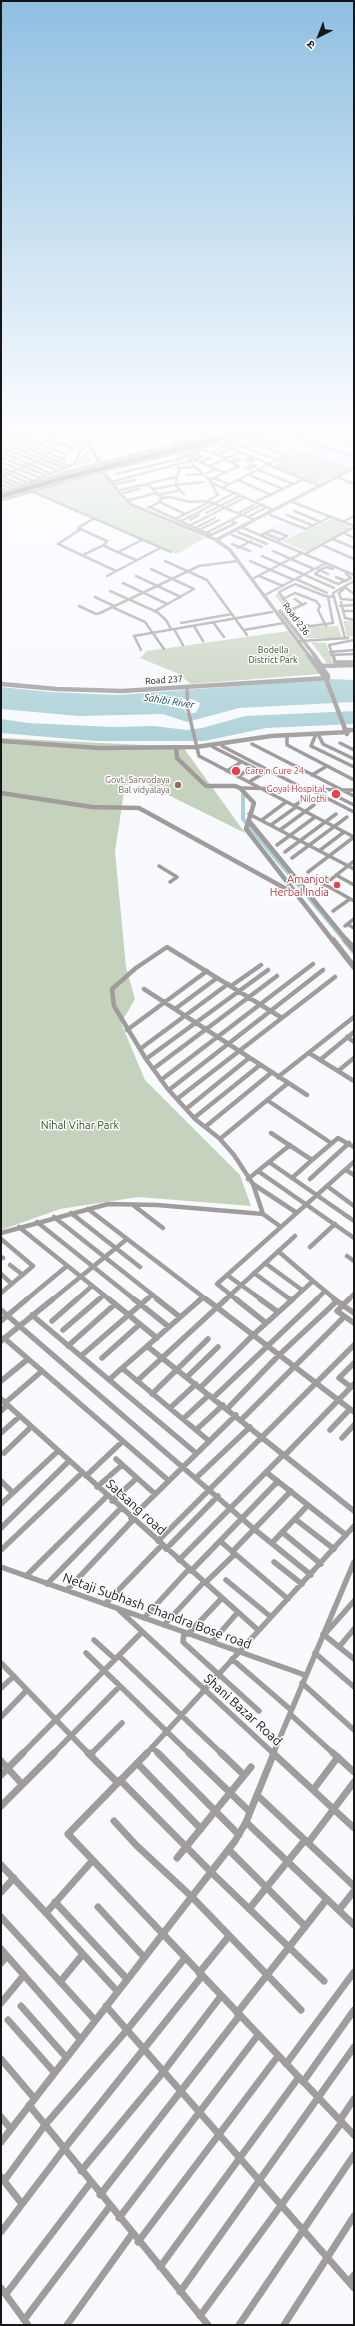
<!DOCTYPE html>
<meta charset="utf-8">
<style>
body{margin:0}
#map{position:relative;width:355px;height:2326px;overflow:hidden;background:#f8fafe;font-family:Ubuntu,"Noto Sans Devanagari",sans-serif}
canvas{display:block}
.frame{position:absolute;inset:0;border:2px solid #141618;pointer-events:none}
.north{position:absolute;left:299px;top:16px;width:40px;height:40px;-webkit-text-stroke:3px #fff;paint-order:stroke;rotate:222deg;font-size:11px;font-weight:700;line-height:16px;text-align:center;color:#141618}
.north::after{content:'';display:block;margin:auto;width:14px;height:18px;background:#141618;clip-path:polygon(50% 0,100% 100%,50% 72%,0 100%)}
</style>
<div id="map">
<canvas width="355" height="2326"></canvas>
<div class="frame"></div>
<div class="north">उ</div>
</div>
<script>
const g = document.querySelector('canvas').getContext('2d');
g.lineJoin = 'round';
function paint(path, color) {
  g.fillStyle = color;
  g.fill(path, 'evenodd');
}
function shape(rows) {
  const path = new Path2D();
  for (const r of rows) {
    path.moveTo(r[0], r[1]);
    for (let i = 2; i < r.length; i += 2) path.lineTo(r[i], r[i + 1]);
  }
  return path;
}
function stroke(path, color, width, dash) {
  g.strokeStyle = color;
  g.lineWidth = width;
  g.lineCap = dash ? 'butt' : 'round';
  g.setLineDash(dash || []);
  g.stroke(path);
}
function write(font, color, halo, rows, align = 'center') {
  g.font = font + ' Ubuntu,sans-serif';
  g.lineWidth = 3;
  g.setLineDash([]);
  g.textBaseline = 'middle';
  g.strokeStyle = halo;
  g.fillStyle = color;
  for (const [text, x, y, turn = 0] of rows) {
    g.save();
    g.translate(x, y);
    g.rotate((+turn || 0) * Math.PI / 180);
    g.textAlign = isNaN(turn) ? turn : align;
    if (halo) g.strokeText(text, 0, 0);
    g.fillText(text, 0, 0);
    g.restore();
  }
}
paint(shape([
 [280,430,354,457,354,467,350,468,300,450,290,455,277,450,286,446,254,434],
 [287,520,308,529,281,541,263,533]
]), '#e8eef8');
paint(shape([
 [87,450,94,462,73,466],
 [300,450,350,468,318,484,273,467,277,465,273,463],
 [103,472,120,498,132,507,205,538,177,554,34,491],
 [332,519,352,528,307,552,282,541],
 [280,592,305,627,338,626,342,638,306,638,275,595],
 [343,621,354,621,354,636,347,637],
 [288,631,320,674,191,684,177,673,140,658,147,651],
 [311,642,326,643,333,663,327,663],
 [1,738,183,747,245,833,144,783,125,785,115,852,126,967,135,999,121,1023,145,1080,240,1175,251,1206,138,1197,60,1209,1,1230]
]), '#c5d2bd');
paint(shape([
 [330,679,354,680,354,702,239,708,187,722,163,714,79,716,1,709,1,687,50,692,118,695],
 [173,696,180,699,192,699,200,703,199,707,195,713,186,713,184,709,168,706],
 [354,711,354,724,266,728,204,741,96,741,1,733,1,719,28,723,113,727,155,726,186,730,202,728,245,716]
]), '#abd0d7');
stroke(shape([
 [243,795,243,819,345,941]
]), '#abd0d7', 4);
stroke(shape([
 [344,940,354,952]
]), '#abd0d7', 5);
stroke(shape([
 [60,430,80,438],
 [168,430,183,441],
 [218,430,223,433],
 [280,430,354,457],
 [305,430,301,433,305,434],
 [314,430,354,445],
 [339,430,354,436],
 [156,433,166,430],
 [1,434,64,459,85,430],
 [253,434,280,444],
 [1,435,13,430],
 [246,436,276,446],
 [239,437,286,455,268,464],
 [299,437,319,431],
 [48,439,72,448],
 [1,440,25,430],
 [20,441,46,430],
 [309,441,324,434],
 [173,442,213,434],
 [231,442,277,460],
 [15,443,69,466],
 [26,443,53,433,77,443,89,444],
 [38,443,67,455],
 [217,443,269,464,222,488],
 [1,446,37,430],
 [10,446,64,468],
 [31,446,70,430],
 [229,446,226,444,243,439],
 [1,447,59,471],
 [201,449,226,458],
 [1,452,52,474],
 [179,453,225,473],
 [211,453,225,446],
 [218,455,231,448],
 [1,457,47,476],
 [190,458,198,455,202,456,194,460],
 [253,458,246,461,253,461],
 [1,462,41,478],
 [190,462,214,484,273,510],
 [200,462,210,458],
 [230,462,236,459,240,460,234,463],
 [177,465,179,470,175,485,184,494],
 [269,465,320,486],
 [209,466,240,452],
 [1,467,34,481],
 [179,468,195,467],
 [245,468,251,465,256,466,249,469],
 [259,470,293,484],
 [1,471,28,483],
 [62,473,156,449],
 [207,473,216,469],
 [116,474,179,459,203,449],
 [187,475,202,474],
 [249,475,283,489],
 [1,476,22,485],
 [1,477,38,461],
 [337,477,354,484],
 [213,478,229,484],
 [1,480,17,487],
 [238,480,271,495],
 [111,482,193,460],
 [1,484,12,489],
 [116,484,135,480],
 [24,485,74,464,81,450,89,445],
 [148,485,162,498,160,500],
 [175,485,203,482],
 [1,488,6,490],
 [153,489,175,485],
 [121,490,176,477],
 [31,491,171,552],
 [123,493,139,489],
 [158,495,180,490],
 [162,498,169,497,191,502,210,501],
 [129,500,157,493],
 [209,500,218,495,209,480,239,466,224,459],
 [290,501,354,526],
 [255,502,304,479],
 [149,507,211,535,236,523,231,521],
 [148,508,160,502,185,514],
 [294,511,321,522],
 [206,513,240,496],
 [238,513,254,505],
 [195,514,234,493],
 [270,515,306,529,330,517],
 [287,515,314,526],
 [248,517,267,507],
 [93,519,78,528,107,541,104,545,106,547,136,560],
 [175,519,210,502,255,520],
 [190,520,199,515],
 [181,521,195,514],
 [343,522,354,516],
 [189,526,244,498],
 [241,527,354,575],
 [195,528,215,518],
 [81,529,58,544,116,571],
 [199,530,219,520],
 [238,532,267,544],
 [206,533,261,505],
 [264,533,281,540],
 [344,533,354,538],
 [232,535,262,547],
 [261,535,272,530,287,536,277,542],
 [333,539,354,548],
 [232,544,250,551],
 [322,545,354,559],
 [238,548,251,541],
 [273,551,314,569],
 [118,552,142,540],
 [305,554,354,527],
 [83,555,104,545],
 [262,556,334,588],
 [165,561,207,580,247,635],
 [250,561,294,580],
 [316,568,320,570,315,574,338,584,351,578,346,574],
 [151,569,194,589,155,611],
 [320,570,326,567,333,569],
 [320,570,328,574],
 [107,576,160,548],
 [136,576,181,597],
 [259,576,283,586],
 [336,577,346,581],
 [254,578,302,553],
 [296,579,327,593],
 [123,583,167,604],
 [346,588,354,594],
 [344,589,339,593,341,599,354,600],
 [110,591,157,612,166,620,171,629],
 [263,596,326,563],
 [95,597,114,606],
 [328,597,333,623,311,626,301,624,279,592,295,584,325,596,334,597],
 [283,599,295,593,316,601,320,606,318,610,326,626],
 [295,599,303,605],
 [341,602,345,618,354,620],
 [79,606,96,614,100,613,199,566,238,561],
 [340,606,354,605],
 [112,607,145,622,164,649],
 [291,610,306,603],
 [343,611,354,611],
 [213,622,224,637],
 [181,623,232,614],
 [194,626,203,641],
 [174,629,183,645],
 [244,630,284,623],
 [345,638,333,593,354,581],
 [300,641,348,638],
 [141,650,134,636,272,612],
 [330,652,354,650],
 [331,655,354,654],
 [333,656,329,645,354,640]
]), '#a09c9c', 2.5);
stroke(shape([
 [333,655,335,662,354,662],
 [187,687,188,710,199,756,354,837],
 [316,734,311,746,354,767],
 [318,734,323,744,354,759],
 [287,735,287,745,354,780],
 [340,743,354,750],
 [252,744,354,796],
 [222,746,297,785,295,790],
 [213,747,264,773,249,782],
 [227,771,241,762],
 [312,775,327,766],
 [238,777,251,767],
 [240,788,354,790],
 [313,791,354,812],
 [340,798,354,805],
 [294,806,307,797],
 [249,814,354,869],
 [262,820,286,802],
 [271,825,296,807],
 [280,830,314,805],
 [277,845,315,817],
 [319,851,344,832],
 [285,852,336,814],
 [292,858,347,817],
 [159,866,177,877,170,882],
 [308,872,354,837],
 [336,875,354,885],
 [324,884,354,901],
 [315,892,354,861],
 [333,911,350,899],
 [347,924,354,928],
 [345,926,354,919]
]), '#a09c9c', 3.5);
stroke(shape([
 [231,986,261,965],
 [144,989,307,1095],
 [175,1009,217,978],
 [127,1030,207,971],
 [347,1037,354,1042],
 [140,1049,228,984],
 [309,1053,354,1081],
 [146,1059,268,970],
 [320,1060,354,1032],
 [153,1069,277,976],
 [338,1071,354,1058],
 [278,1077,354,1017],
 [161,1080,313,964],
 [169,1090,323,970],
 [177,1099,335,977],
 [267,1100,331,1143],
 [186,1109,249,1058],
 [194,1118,260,1065],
 [205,1127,271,1073],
 [271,1133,312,1160,338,1138,354,1147],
 [220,1139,288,1083],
 [269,1162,354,1221],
 [346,1170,354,1175],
 [258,1171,354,1238],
 [292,1178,312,1160],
 [248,1179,290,1145],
 [310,1179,349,1143],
 [253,1184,297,1213],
 [327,1186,354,1206],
 [133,1205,163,1228],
 [88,1209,207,1300],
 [71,1213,140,1267],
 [263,1214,253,1184,234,1155,219,1138,195,1119,167,1088,146,1059,114,1006,112,989,136,968,167,947,282,1018],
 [54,1217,159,1300],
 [37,1222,135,1300],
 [19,1227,110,1300],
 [1,1233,108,1204,157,1205,263,1214,281,1227],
 [1,1239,33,1266,1,1293],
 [310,1247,335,1224],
 [278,1251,313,1281,292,1300],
 [347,1256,354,1261],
 [1,1257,3,1258],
 [265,1263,302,1290],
 [10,1265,23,1275],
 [254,1273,291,1300],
 [1,1274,12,1284],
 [227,1275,262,1300],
 [313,1281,336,1300],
 [26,1300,67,1266],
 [52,1300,127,1239],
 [76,1300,92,1286],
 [98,1300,104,1295],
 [146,1300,152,1295],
 [199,1300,203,1297],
 [225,1300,295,1236],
 [237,1300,217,1284,354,1162],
 [316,1300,324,1292],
 [348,1300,354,1294]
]), '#a09c9c', 4.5);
stroke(shape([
 [109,1299,157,1338],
 [134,1299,169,1327],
 [157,1299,180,1317],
 [201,1299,122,1368,209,1441],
 [206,1299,354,1412],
 [236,1299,266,1323],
 [260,1299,278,1312],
 [290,1299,291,1300],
 [334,1299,354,1313],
 [349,1299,337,1311,354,1323],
 [1,1310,254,1529,311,1575],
 [32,1315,196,1453],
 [1,1321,27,1299],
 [52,1321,77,1299],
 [63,1330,99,1299],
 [4,1338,168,1480],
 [1,1341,53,1299],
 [68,1346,115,1304],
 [147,1346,354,1511],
 [81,1356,147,1299],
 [102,1358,140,1324],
 [187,1377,218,1347],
 [109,1380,122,1368],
 [1,1381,28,1359],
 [137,1381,226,1299],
 [351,1387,339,1378,354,1363],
 [200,1388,253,1335,293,1299],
 [152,1394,208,1339],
 [213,1398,317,1299],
 [1,1399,258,1630],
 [5,1403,42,1371],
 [170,1408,196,1384],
 [227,1409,279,1355,337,1301],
 [1,1411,7,1405],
 [183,1419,209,1395],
 [241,1420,344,1317],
 [196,1430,223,1405],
 [330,1430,350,1409],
 [1,1433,20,1416],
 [342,1438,354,1425],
 [4,1453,31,1427],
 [285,1455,354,1384],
 [116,1459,155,1494],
 [266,1472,346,1535],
 [86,1476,123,1441],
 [196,1478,250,1427],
 [1,1481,13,1493],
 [97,1487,122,1465],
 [112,1501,137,1478],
 [1,1504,58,1451],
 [131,1518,236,1415],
 [295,1519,334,1549],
 [1,1528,69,1461],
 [282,1532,321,1564],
 [158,1541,354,1345],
 [220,1541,288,1599],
 [272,1543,308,1505],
 [166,1549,218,1496],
 [1,1550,82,1473],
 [232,1552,291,1491],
 [179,1560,284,1454],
 [274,1562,302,1584],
 [1,1567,305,1675],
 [191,1571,278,1481],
 [26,1576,107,1496],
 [226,1580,271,1617],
 [205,1583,235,1554],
 [47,1584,121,1508],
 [67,1590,133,1520],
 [105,1604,162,1545],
 [117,1608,274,1754],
 [144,1618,189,1569],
 [164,1625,204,1582],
 [184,1632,183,1642,259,1711],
 [188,1634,222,1598],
 [323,1634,354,1659],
 [324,1635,354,1601],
 [94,1640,115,1659],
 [212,1642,238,1612],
 [339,1647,354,1629],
 [86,1653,190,1754],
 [315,1653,354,1687],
 [119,1656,222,1754],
 [232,1659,291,1710],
 [1,1663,89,1754],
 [302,1683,354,1730],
 [1,1688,14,1676],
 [290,1714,334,1754],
 [1,1717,27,1690],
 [152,1747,159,1754],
 [22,1754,142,1632],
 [53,1754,120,1686],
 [91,1754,122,1723],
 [146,1754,354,1526],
 [273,1754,354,1562]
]), '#a09c9c', 5.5);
stroke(shape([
 [88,1753,118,1783],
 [147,1753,68,1834,354,2135],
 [158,1753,239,1835],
 [189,1753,250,1812],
 [221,1753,244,1775],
 [273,1753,354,1828],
 [333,1753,354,1772],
 [90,1755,92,1753],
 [1,1761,22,1784],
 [137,1763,201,1829],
 [1,1775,23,1753],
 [120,1780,212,1873,324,1981],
 [313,1790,338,1757],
 [257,1795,354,1886],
 [1,1806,54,1753],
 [114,1821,136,1845,192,1897,301,2010],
 [246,1822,354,1925],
 [308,1843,354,1782],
 [229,1850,305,1926],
 [177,1858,251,1767],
 [1,1865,46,1913,93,1860],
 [1,1892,14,1878],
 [55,1902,127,1979],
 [98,1907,144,1957],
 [249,1909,305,1840],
 [339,1910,354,1891],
 [46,1913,83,1954,60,1982],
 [1,1917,95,2020],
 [1,1949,80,2039],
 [83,1954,117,1991],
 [1,1963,7,1956],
 [199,1973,229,1936],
 [1,2003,24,1975],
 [21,2006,66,2057],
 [106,2006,354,2288],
 [237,2013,327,1899],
 [8,2020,54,2072],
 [1,2059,34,2098],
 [286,2064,354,1972],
 [303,2082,354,2010],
 [29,2105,208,2325],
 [1,2117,11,2129],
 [340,2120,354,2099],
 [1,2142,235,1841,246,1822,274,1753],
 [81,2171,164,2071,221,1996],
 [1,2177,22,2204],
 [4,2181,45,2125,127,2030,185,1958],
 [100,2195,240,2015],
 [119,2218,258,2035],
 [1,2232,64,2149,202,1976],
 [138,2242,278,2056],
 [160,2267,299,2077],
 [349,2282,354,2275],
 [1,2288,28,2325],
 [180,2292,354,2047],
 [6,2294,91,2182],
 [200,2316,342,2122],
 [24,2320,110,2206],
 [67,2325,132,2234],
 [239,2325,354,2155],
 [284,2325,354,2216]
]), '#a09c9c', 7);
stroke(shape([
 [97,430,89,445,101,465],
 [102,470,121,495,132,505,219,541],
 [1,493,74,471,239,430],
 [1,500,106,470,270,430],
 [280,611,315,656],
 [309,656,230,550,216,540,354,468]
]), '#a09c9c', 3.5);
stroke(shape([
 [308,655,326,679,347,734],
 [314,655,328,676],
 [320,666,354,665],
 [1,684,57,689,122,691,328,678],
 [344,727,345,730,354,730],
 [1,741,99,748,196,747,271,736,348,732],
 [176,747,177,758,206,786,235,786,240,788,254,803,246,829,333,941],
 [1,793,92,807,139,808,299,896],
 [249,821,347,941]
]), '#a09c9c', 4.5);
stroke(shape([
 [333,940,354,967],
 [346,940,354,949]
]), '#a09c9c', 6);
stroke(shape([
 [1,496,71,476,254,430]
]), '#575150', 4);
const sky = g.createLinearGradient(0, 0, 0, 756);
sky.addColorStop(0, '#8fbfe1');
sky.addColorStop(0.57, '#fcfdff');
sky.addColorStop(1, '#fcfdff00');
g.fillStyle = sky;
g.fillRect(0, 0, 355, 756);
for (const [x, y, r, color] of [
 [236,771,5,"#e0444e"],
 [178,785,4,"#8d6e63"],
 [336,794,5,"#e0444e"],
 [337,885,4,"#e0444e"]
]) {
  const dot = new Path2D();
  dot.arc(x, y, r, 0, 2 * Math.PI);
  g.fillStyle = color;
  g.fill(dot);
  stroke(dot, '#fff', 1.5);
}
write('9px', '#141618', '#fff', [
 ["Road 236",296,619,53],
 ["Road 237",164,680,-4]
]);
write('9px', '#324920', '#fff', [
 ["Bodella",273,650],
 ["District Park",273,660]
]);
write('9px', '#be3a42', '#fff', [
 ["Care n Cure 24",245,771],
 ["Goyal Hospital,",327,789,"right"],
 ["Nilothi",327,799,"right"]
], 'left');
write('9px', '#785e54', '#fff', [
 ["Govt. Sarvodaya",170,780],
 ["Bal vidyalaya",170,790]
], 'right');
write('italic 10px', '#0e464f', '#fff', [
 ["Sahibi River",169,701,9]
]);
write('11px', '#be3a42', '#fff', [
 ["Amanjot",329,879],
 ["Herbal India",329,892]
], 'right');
write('11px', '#324920', '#fff', [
 ["Nihal Vihar Park",80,1125]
]);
write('13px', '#141618', '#fff', [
 ["Satsang road",136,1507,42],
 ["Netaji Subhash Chandra Bose road",157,1611,20],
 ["Shani Bazar Road",243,1710,42]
]);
</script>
